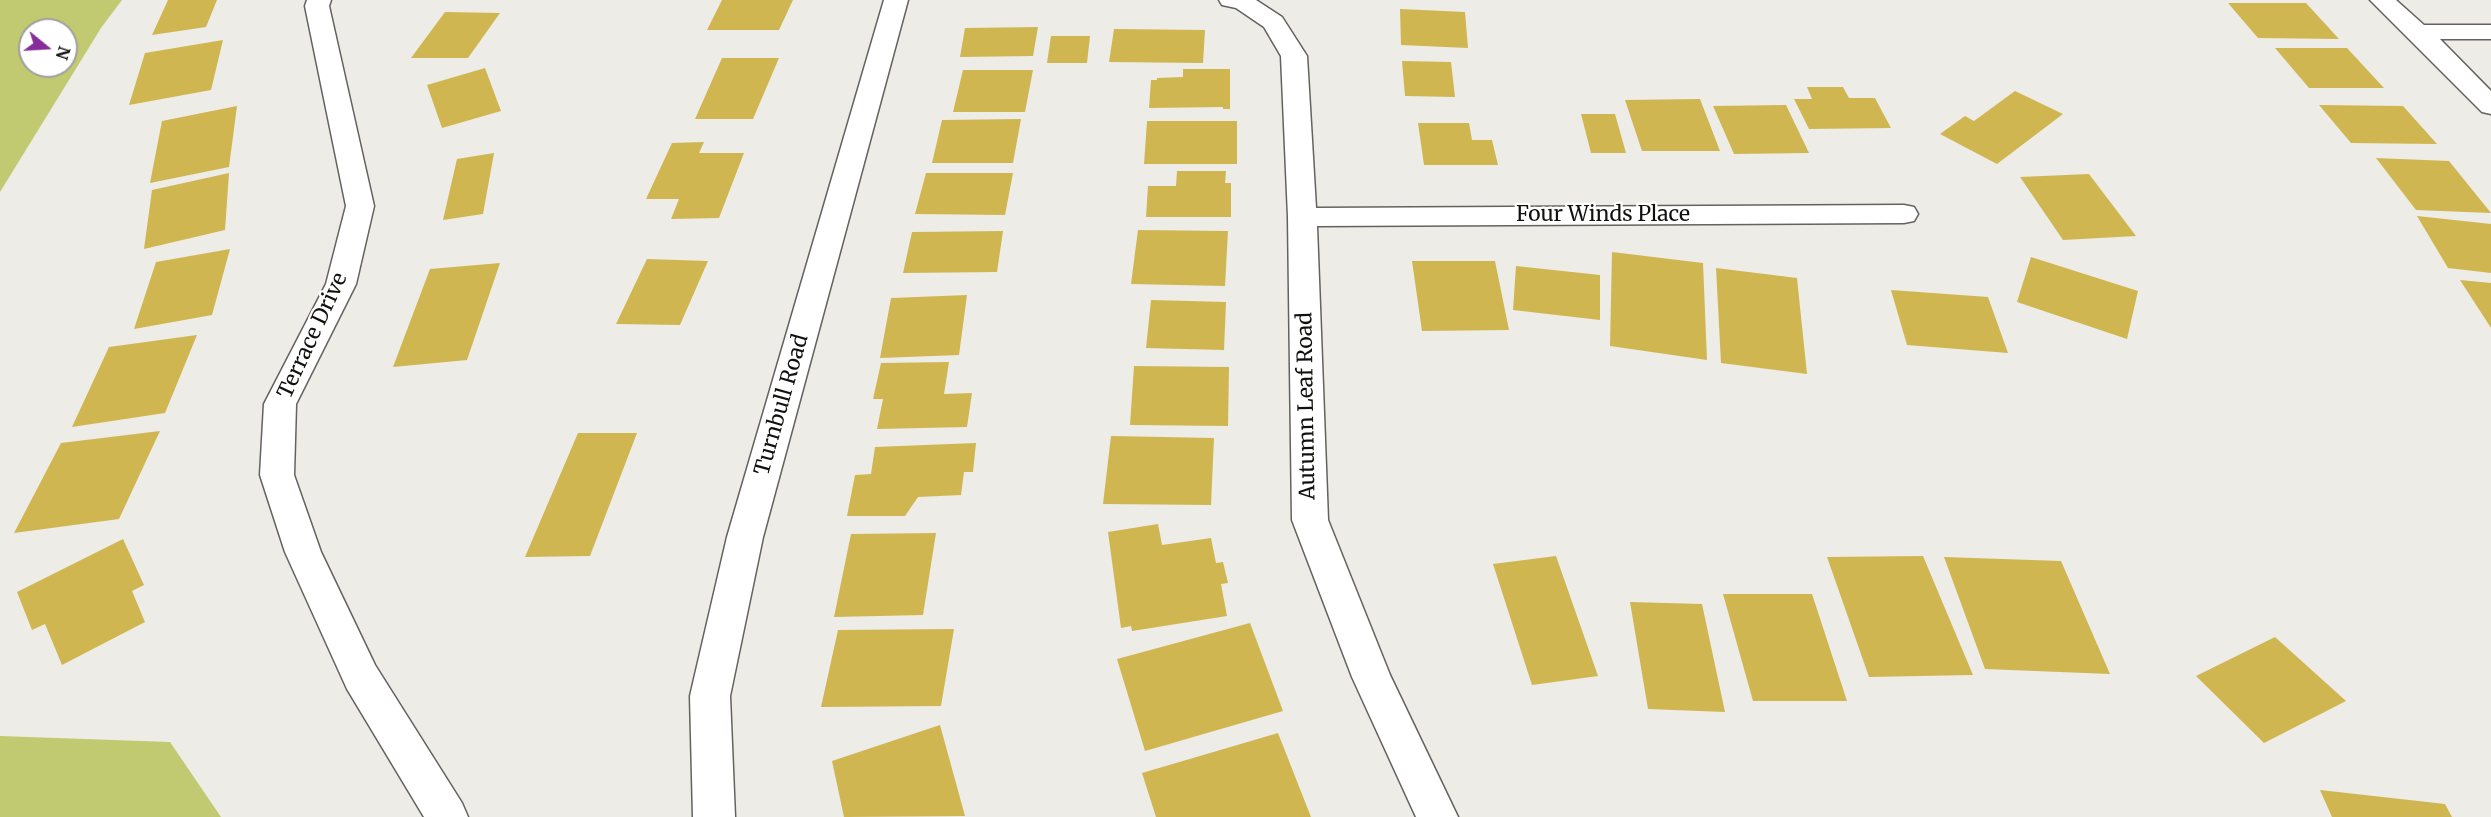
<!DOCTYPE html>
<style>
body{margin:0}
#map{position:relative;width:2491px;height:817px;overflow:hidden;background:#edece7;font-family:Merriweather,serif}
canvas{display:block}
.north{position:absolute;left:18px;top:18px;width:60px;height:60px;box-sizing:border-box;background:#fff;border:2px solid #9f9f9f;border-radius:50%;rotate:108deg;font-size:16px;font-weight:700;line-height:24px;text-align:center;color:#10100f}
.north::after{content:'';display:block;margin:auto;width:21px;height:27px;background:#872d99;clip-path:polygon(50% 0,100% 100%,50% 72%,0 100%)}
</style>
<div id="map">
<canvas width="2491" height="817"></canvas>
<div class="north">N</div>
</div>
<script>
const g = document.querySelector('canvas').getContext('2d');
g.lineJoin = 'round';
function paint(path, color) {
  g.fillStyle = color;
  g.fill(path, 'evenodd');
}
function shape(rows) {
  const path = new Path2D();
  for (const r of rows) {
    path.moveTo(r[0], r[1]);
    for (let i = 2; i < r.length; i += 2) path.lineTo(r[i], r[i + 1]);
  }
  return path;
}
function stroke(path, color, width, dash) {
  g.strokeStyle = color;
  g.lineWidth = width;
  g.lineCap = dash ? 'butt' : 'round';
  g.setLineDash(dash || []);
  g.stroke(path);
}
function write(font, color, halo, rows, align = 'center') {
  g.font = font + ' Merriweather,serif';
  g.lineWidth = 4.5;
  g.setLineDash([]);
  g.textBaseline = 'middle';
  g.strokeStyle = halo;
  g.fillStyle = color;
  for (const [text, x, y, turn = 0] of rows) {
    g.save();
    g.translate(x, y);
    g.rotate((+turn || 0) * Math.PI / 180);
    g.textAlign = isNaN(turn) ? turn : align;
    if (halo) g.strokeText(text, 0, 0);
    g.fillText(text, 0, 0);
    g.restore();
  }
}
paint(shape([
 [0,0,122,0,101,28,0,192],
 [30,30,66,30,66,66,30,66],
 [0,736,170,742,221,817,0,817]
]), '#c2ca71');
paint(shape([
 [168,0,217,0,206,27,152,35],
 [722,0,793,0,779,30,707,30],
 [2228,3,2306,3,2339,39,2258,38],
 [1400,9,1465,12,1468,48,1401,45],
 [445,12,500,13,468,58,411,58],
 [1038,27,1033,56,960,57,965,28],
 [1114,29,1205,30,1203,63,1109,62],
 [1051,36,1090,36,1087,63,1047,63],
 [223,40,211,90,129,105,145,53],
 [2275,48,2347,48,2384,88,2309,88],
 [722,58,779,58,753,119,695,119],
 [1402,61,1451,62,1455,97,1405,96],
 [485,68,501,111,442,128,427,85],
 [1183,69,1230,69,1230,109,1223,109,1223,107,1149,108,1151,80,1157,80,1157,78,1183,77],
 [963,70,1033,70,1025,112,953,112],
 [1807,87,1843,87,1849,98,1875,98,1891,128,1809,129,1794,99,1812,99],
 [2015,91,2063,114,1997,164,1940,134,1965,116,1974,121],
 [1700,99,1720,151,1642,151,1625,100],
 [1786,105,1809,153,1734,154,1713,106],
 [2319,105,2403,106,2437,144,2351,143],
 [237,106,229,167,150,183,162,121],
 [1581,114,1615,114,1626,153,1591,153],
 [1021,119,1013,163,932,163,942,120],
 [1147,121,1237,121,1237,164,1144,164],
 [1418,123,1469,123,1472,140,1492,140,1498,165,1424,165],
 [704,142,699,153,744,153,719,218,671,219,679,199,646,199,672,143],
 [494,153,483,214,443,220,457,159],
 [2376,158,2449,161,2491,213,2416,210],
 [1177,171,1226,171,1225,183,1231,183,1231,217,1146,217,1148,186,1176,186],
 [229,173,225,230,144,249,152,190],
 [926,173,1013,173,1005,215,915,214],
 [2089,174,2136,236,2063,240,2020,177],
 [2417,216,2491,224,2491,273,2448,268],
 [1138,230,1228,231,1225,286,1131,284],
 [1003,231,997,272,903,273,912,232],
 [230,249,212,315,134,329,156,262],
 [1612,252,1703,263,1707,360,1610,346],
 [2031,257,2138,291,2127,339,2017,302],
 [647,259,708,261,680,325,616,324],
 [1412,261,1495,261,1509,330,1422,331],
 [500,263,467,360,393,367,430,269],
 [1516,266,1600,275,1600,320,1513,310],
 [1716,268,1797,278,1807,374,1721,363],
 [2460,280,2491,283,2491,328],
 [1891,290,1988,297,2008,353,1907,345],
 [967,295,959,355,880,358,891,298],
 [1151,300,1226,302,1224,350,1146,348],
 [197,335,165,413,72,427,109,347],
 [949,362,944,394,972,393,967,427,877,429,883,399,873,399,881,363],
 [1134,366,1229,367,1228,426,1130,425],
 [160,431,119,519,14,533,61,443],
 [578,433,637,433,590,556,525,557],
 [1111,436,1214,438,1211,505,1103,504],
 [976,443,973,472,964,472,961,495,918,497,905,516,847,516,855,475,871,474,875,447],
 [1158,524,1162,545,1211,538,1216,563,1223,562,1228,583,1221,584,1227,616,1132,631,1131,626,1121,628,1108,532],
 [936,533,923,615,834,617,851,534],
 [123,539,144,585,132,591,145,622,62,665,45,624,32,630,17,592],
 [1556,556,1598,676,1532,685,1493,564],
 [1923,556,1973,675,1869,677,1827,557],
 [1944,557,2061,561,2110,674,1985,669],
 [1723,594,1812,594,1847,701,1753,701],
 [1630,602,1702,604,1725,712,1648,709],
 [1250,623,1283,711,1145,751,1117,659],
 [954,629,941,706,821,707,838,630],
 [2275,637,2346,701,2264,743,2196,676],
 [940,725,965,816,844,817,832,761],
 [1278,733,1311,817,1156,817,1142,773],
 [2320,790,2445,804,2452,817,2332,817]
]), '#d0b651');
const minor = shape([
 [307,0,331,0,329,6,374,206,356,284,296,404,294,475,321,552,375,665,462,803,468,817,424,817,347,689,285,552,260,475,264,404,326,284,346,206,305,6,307,0],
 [884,0,908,0,763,537,730,696,735,817,693,817,690,696,727,537,884,0],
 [1219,0,1256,0,1282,17,1307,56,1316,208,1904,205,1914,207,1918,214,1914,221,1904,223,1317,226,1328,520,1390,675,1458,817,1416,817,1352,677,1292,520,1288,217,1281,56,1264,27,1236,8,1222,5,1219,0],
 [2370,0,2396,0,2424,25,2491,25,2491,39,2440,39,2491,91,2491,114,2482,112,2370,0]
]);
stroke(minor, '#63625f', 3);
paint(minor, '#fff');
write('21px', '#10100f', '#fff', [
 ["Four Winds Place",1603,215],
 ["Terrace Drive",313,336,-65],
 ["Turnbull Road",782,405,-74],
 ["Autumn Leaf Road",1307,406,-91]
]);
</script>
